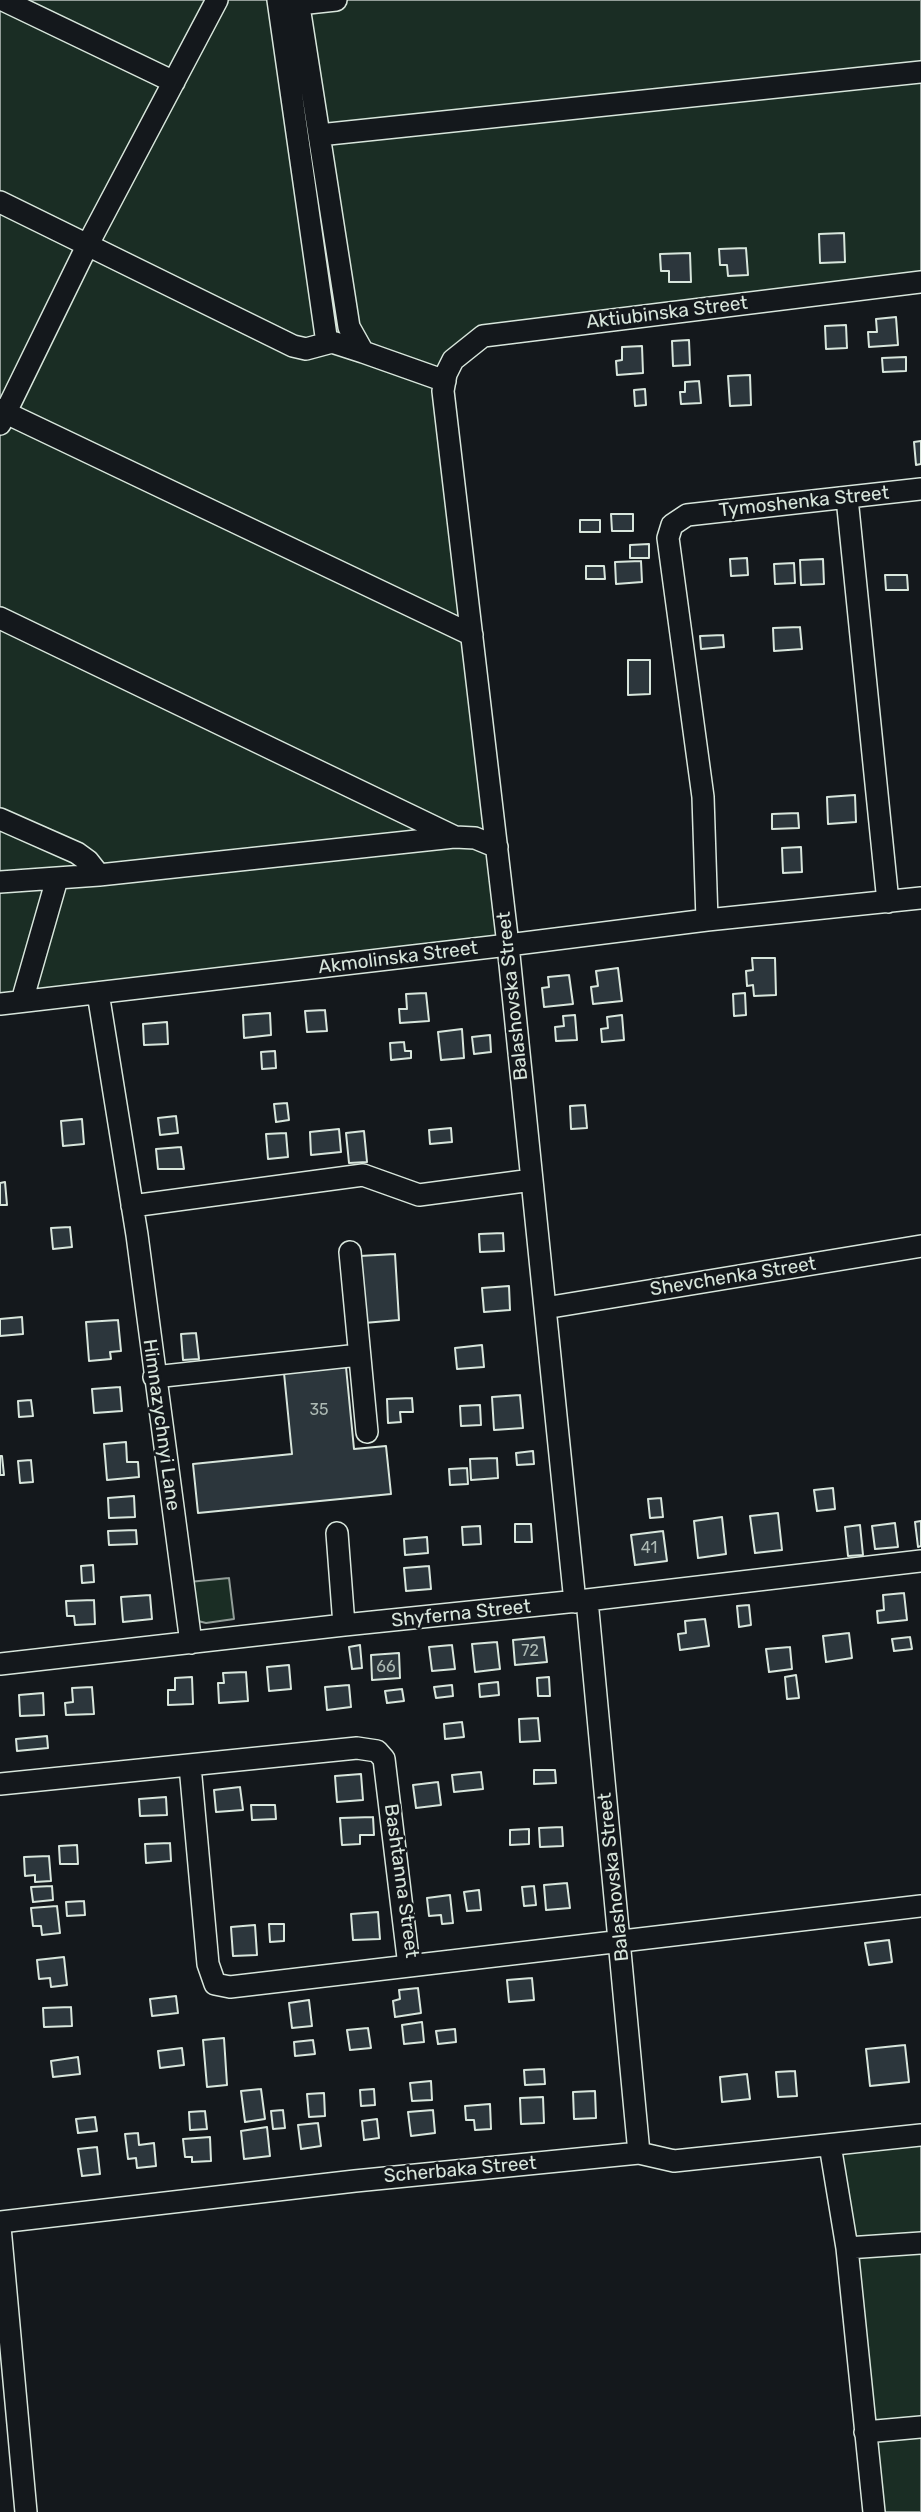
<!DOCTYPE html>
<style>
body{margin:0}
canvas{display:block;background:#14181c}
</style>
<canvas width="921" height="2512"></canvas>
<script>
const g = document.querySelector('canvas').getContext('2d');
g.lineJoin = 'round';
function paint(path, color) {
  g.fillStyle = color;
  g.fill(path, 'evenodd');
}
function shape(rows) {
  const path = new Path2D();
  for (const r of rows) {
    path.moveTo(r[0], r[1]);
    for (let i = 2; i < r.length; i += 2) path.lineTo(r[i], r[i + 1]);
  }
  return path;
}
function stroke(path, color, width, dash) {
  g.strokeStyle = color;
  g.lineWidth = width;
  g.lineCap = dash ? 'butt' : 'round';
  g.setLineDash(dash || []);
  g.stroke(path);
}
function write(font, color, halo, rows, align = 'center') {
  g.font = font + ' Rubik,sans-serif';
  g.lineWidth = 5;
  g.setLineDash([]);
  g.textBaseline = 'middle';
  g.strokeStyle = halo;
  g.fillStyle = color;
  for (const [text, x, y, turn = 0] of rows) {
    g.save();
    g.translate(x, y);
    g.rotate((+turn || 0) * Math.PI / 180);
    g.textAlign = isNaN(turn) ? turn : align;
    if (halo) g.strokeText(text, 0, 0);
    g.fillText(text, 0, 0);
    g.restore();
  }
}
const green = shape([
 [0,0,921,0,921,282,483,336,446,374,508,945,0,1003,0,0],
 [229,1578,234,1619,206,1623,198,1621,189,1582,229,1578],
 [921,2135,921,2512,874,2512,830,2145,921,2135]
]);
paint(green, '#1a2d24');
stroke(green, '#939e99', 2);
const building = shape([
 [844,233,845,262,820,263,819,234,844,233],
 [746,248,748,275,728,276,727,265,720,265,719,249,746,248],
 [690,253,691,282,669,282,669,271,661,271,660,254,690,253],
 [896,317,898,345,869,347,868,332,877,332,876,319,896,317],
 [846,325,847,348,826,349,825,326,846,325],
 [689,340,690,365,673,366,672,341,689,340],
 [642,346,643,373,617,375,616,361,622,360,622,347,642,346],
 [906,357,906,371,883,372,882,358,906,357],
 [750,375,751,405,730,406,728,376,750,375],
 [699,381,701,403,681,404,680,392,685,392,685,382,699,381],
 [645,389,646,405,635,406,634,390,645,389],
 [921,441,921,464,916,465,914,442,921,441],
 [611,514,633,514,633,531,612,531,611,514],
 [580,520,600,520,600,532,580,532,580,520],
 [649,544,649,558,630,558,630,545,649,544],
 [747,558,748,575,731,576,730,559,747,558],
 [823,559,824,584,801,585,800,560,823,559],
 [641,561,642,582,616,584,615,562,641,561],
 [794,563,795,583,775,584,774,564,794,563],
 [586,566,604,566,605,579,586,579,586,566],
 [885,575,907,575,908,590,886,590,885,575],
 [800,627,802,649,774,651,773,628,800,627],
 [723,635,724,647,701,649,700,636,723,635],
 [628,660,650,660,650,694,628,695,628,660],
 [855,795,856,822,828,824,827,797,855,795],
 [798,813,799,828,772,829,772,814,798,813],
 [801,847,802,872,783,873,782,848,801,847],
 [752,958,775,958,776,995,754,996,753,985,747,986,746,971,753,970,752,958],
 [618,968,622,1001,593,1004,591,987,598,986,596,971,618,968],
 [569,975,573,1004,544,1007,542,988,549,987,548,977,569,975],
 [426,993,429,1021,400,1023,399,1009,407,1009,406,994,426,993],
 [745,993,746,1015,734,1016,733,994,745,993],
 [325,1010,327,1031,307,1032,305,1011,325,1010],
 [270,1013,271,1035,244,1038,243,1015,270,1013],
 [575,1015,577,1040,556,1041,555,1027,564,1026,563,1016,575,1015],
 [622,1015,624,1040,602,1042,601,1029,608,1028,607,1017,622,1015],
 [167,1022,168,1044,144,1045,143,1024,167,1022],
 [462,1029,464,1058,441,1060,438,1032,462,1029],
 [490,1035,491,1052,474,1054,472,1037,490,1035],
 [404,1042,405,1051,411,1051,411,1058,391,1060,390,1043,404,1042],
 [275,1051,276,1068,262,1069,261,1052,275,1051],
 [287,1103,289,1120,276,1122,274,1104,287,1103],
 [585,1105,587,1128,571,1129,570,1106,585,1105],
 [176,1116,178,1133,160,1135,158,1118,176,1116],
 [82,1119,84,1144,63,1146,61,1121,82,1119],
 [451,1128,452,1142,430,1144,429,1130,451,1128],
 [339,1129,341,1152,311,1155,310,1132,339,1129],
 [364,1131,367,1162,349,1163,346,1133,364,1131],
 [286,1133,288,1157,268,1159,266,1134,286,1133],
 [181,1147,184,1169,158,1169,156,1149,181,1147],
 [5,1182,7,1205,0,1205,0,1183,5,1182],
 [70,1227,72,1247,53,1249,51,1228,70,1227],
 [503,1233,504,1251,480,1252,479,1234,503,1233],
 [395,1254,399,1320,364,1323,360,1256,395,1254],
 [509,1286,510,1310,484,1312,482,1288,509,1286],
 [22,1317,23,1334,0,1336,0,1319,22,1317],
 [118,1320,121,1351,110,1352,111,1359,89,1361,86,1322,118,1320],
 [196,1333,199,1359,183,1360,181,1334,196,1333],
 [482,1345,484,1367,457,1369,455,1348,482,1345],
 [346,1367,354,1449,386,1446,391,1494,198,1513,193,1464,292,1454,284,1373,346,1367],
 [120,1387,122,1411,94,1413,92,1389,120,1387],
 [520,1395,523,1428,494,1430,492,1397,520,1395],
 [412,1398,413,1412,400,1412,401,1422,388,1423,387,1399,412,1398],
 [31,1400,33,1416,19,1417,18,1401,31,1400],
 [480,1405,481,1425,461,1426,460,1406,480,1405],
 [126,1442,127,1462,138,1462,139,1477,107,1480,104,1444,126,1442],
 [533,1451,534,1464,517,1465,516,1453,533,1451],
 [0,1456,2,1456,4,1475,0,1475,0,1456],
 [497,1458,498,1478,471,1480,470,1459,497,1458],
 [31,1460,33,1482,20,1483,18,1461,31,1460],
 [467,1468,468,1484,450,1485,449,1469,467,1468],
 [833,1488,835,1509,817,1511,814,1490,833,1488],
 [134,1496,135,1517,109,1518,108,1498,134,1496],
 [661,1498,663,1517,650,1518,648,1499,661,1498],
 [778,1513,782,1550,755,1553,750,1516,778,1513],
 [722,1517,726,1554,698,1558,694,1521,722,1517],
 [921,1521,921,1546,918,1547,915,1522,921,1521],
 [895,1523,898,1547,875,1549,872,1526,895,1523],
 [515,1524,531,1524,532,1542,515,1542,515,1524],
 [860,1525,863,1555,848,1556,845,1527,860,1525],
 [480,1526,481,1544,463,1545,462,1527,480,1526],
 [136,1530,137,1544,109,1545,108,1531,136,1530],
 [663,1531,667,1561,635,1565,631,1535,663,1531],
 [427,1537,428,1553,405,1555,404,1539,427,1537],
 [93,1565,94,1582,82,1583,81,1566,93,1565],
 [429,1566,431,1589,406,1591,404,1568,429,1566],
 [904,1593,907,1620,878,1623,877,1611,884,1610,883,1595,904,1593],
 [150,1595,152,1619,123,1622,121,1597,150,1595],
 [94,1600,95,1624,75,1625,74,1616,67,1616,66,1601,94,1600],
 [749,1605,751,1625,739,1627,737,1606,749,1605],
 [705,1619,709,1646,680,1650,678,1634,686,1633,685,1621,705,1619],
 [849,1633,852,1658,826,1662,823,1636,849,1633],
 [544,1637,547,1662,515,1665,513,1640,544,1637],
 [910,1637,912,1649,894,1651,892,1639,910,1637],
 [497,1642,500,1669,475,1672,472,1644,497,1642],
 [360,1645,362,1668,352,1669,349,1647,360,1645],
 [452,1645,455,1669,432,1671,429,1647,452,1645],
 [790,1647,792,1669,769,1672,766,1649,790,1647],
 [399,1653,400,1678,372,1680,371,1655,399,1653],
 [289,1665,291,1689,269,1691,267,1667,289,1665],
 [246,1672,248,1701,219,1703,218,1683,224,1683,223,1673,246,1672],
 [796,1675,799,1698,787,1699,785,1677,796,1675],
 [192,1677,193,1704,168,1705,168,1690,175,1690,175,1678,192,1677],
 [549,1677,550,1696,538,1696,537,1678,549,1677],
 [498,1682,499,1695,480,1697,479,1684,498,1682],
 [349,1685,351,1707,327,1710,325,1687,349,1685],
 [452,1685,453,1696,436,1698,434,1687,452,1685],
 [92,1687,94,1714,66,1715,65,1703,73,1702,72,1688,92,1687],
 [402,1689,404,1701,387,1703,385,1691,402,1689],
 [43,1693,44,1715,20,1716,19,1695,43,1693],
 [538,1718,540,1741,520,1742,519,1719,538,1718],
 [462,1722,464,1737,445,1739,444,1724,462,1722],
 [47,1736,48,1748,17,1751,16,1739,47,1736],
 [534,1770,555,1770,556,1783,534,1784,534,1770],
 [481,1772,483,1789,454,1792,452,1775,481,1772],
 [361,1774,363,1800,337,1802,335,1776,361,1774],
 [438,1782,441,1805,416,1808,413,1785,438,1782],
 [240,1787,243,1810,216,1812,214,1790,240,1787],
 [166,1797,167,1815,140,1816,139,1799,166,1797],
 [251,1805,275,1805,276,1819,252,1820,251,1805],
 [373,1817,374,1835,360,1835,360,1844,342,1845,340,1818,373,1817],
 [562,1827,563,1846,540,1847,539,1828,562,1827],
 [529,1829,529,1844,510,1845,510,1830,529,1829],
 [170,1843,171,1861,146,1863,145,1844,170,1843],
 [77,1845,78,1864,60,1864,59,1846,77,1845],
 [49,1856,51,1881,35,1882,35,1875,25,1876,24,1857,49,1856],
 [567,1883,570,1908,546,1910,544,1885,567,1883],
 [52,1886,53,1900,33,1902,31,1887,52,1886],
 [534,1886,536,1905,524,1906,522,1887,534,1886],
 [479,1890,481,1910,467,1911,464,1892,479,1890],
 [450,1895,453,1923,442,1924,441,1915,429,1916,427,1898,450,1895],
 [84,1901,85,1915,67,1916,66,1902,84,1901],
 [57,1906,60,1933,42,1935,41,1926,33,1926,31,1908,57,1906],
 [378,1912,380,1939,353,1940,351,1914,378,1912],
 [269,1924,284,1924,284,1941,270,1942,269,1924],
 [255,1925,257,1955,233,1956,231,1927,255,1925],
 [889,1940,892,1962,869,1965,865,1943,889,1940],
 [64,1957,67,1985,51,1987,50,1978,39,1979,37,1960,64,1957],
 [532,1978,534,2000,509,2002,507,1980,532,1978],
 [418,1988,421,2013,395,2017,393,2001,400,1999,399,1990,418,1988],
 [176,1996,178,2013,152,2016,150,1999,176,1996],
 [309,2000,312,2026,292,2028,289,2003,309,2000],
 [71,2007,72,2026,44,2027,43,2008,71,2007],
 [422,2022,424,2042,404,2044,402,2025,422,2022],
 [368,2028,371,2048,350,2050,347,2030,368,2028],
 [455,2029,456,2042,438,2044,436,2031,455,2029],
 [224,2038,227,2085,207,2087,203,2040,224,2038],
 [313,2040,315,2054,295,2056,294,2042,313,2040],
 [905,2045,909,2082,870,2086,866,2049,905,2045],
 [182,2048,184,2065,160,2068,158,2051,182,2048],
 [78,2057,80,2074,53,2077,51,2061,78,2057],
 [544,2069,545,2084,525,2085,524,2070,544,2069],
 [795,2071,797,2096,778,2097,776,2072,795,2071],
 [747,2074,750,2099,722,2102,720,2077,747,2074],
 [431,2081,432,2100,412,2101,410,2083,431,2081],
 [261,2089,265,2119,245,2122,241,2091,261,2089],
 [374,2089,375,2105,361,2106,360,2090,374,2089],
 [595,2091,596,2118,574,2119,573,2092,595,2091],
 [324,2093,325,2116,309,2117,307,2094,324,2093],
 [543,2097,544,2123,521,2124,520,2098,543,2097],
 [490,2104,491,2129,475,2130,474,2120,466,2120,465,2106,490,2104],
 [283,2110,285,2128,273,2129,271,2111,283,2110],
 [433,2110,435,2133,411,2136,408,2112,433,2110],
 [205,2111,207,2129,190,2130,189,2112,205,2111],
 [95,2117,97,2131,78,2133,76,2119,95,2117],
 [377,2119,379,2138,364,2140,362,2121,377,2119],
 [318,2123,321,2146,301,2149,298,2125,318,2123],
 [267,2127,270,2156,244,2159,241,2131,267,2127],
 [138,2133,139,2145,154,2143,156,2166,137,2168,136,2158,128,2159,125,2134,138,2133],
 [210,2137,211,2161,192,2162,192,2157,185,2157,183,2139,210,2137],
 [97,2147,100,2174,82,2176,78,2149,97,2147]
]);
paint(building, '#2c363c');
stroke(building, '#d8e6dc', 2);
const minor = shape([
 [3,0,174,82],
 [278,0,327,343],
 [298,0,349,327,363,352,445,381],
 [299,4,336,0],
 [319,135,921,72],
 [0,202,293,346,306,349,332,342,363,352],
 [0,410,472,635],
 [0,424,88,244,217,0],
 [847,498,888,902],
 [0,618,455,837,475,838,497,847],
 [0,819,77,853,88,861,99,875],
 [0,882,99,875,454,837],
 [707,920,703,797,668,538,672,525,687,515,921,489],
 [98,993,137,1235,191,1643],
 [22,1001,57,879],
 [0,1004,508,945,707,920,921,898],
 [132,1206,363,1175,419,1195,532,1180],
 [350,1252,367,1432],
 [545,1308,921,1246],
 [154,1377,359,1355],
 [337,1533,344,1625],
 [587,1600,639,2153],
 [575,1602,508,945,443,391,446,374,453,360,483,336,921,282],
 [0,1664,344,1625,587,1600,921,1561],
 [190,1766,208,1964,215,1984,230,1987,409,1966],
 [0,1784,357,1748,377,1751,384,1759,409,1966,921,1906],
 [830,2145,847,2248,874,2512],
 [0,2222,355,2181,639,2153,674,2161,921,2135],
 [0,2227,26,2512],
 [847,2248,921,2243],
 [865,2432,921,2427]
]);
stroke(minor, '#d8e6dc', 24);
stroke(minor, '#14181c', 21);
write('16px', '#adbab4', null, [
 ["35",319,1410],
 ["41",649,1548],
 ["72",530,1651],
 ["66",386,1667]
]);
write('19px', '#d8e6dc', '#14181c', [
 ["Aktiubinska Street",667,313,-7],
 ["Tymoshenka Street",804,502,-6],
 ["Akmolinska Street",398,958,-7],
 ["Balashovska Street",513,996,-96],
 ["Shevchenka Street",733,1277,-9],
 ["Himnazychnyi Lane",161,1425,82],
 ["Shyferna Street",461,1614,-6],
 ["Balashovska Street",614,1877,-96],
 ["Bashtanna Street",401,1881,82],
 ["Scherbaka Street",460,2170,-5]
]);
</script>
